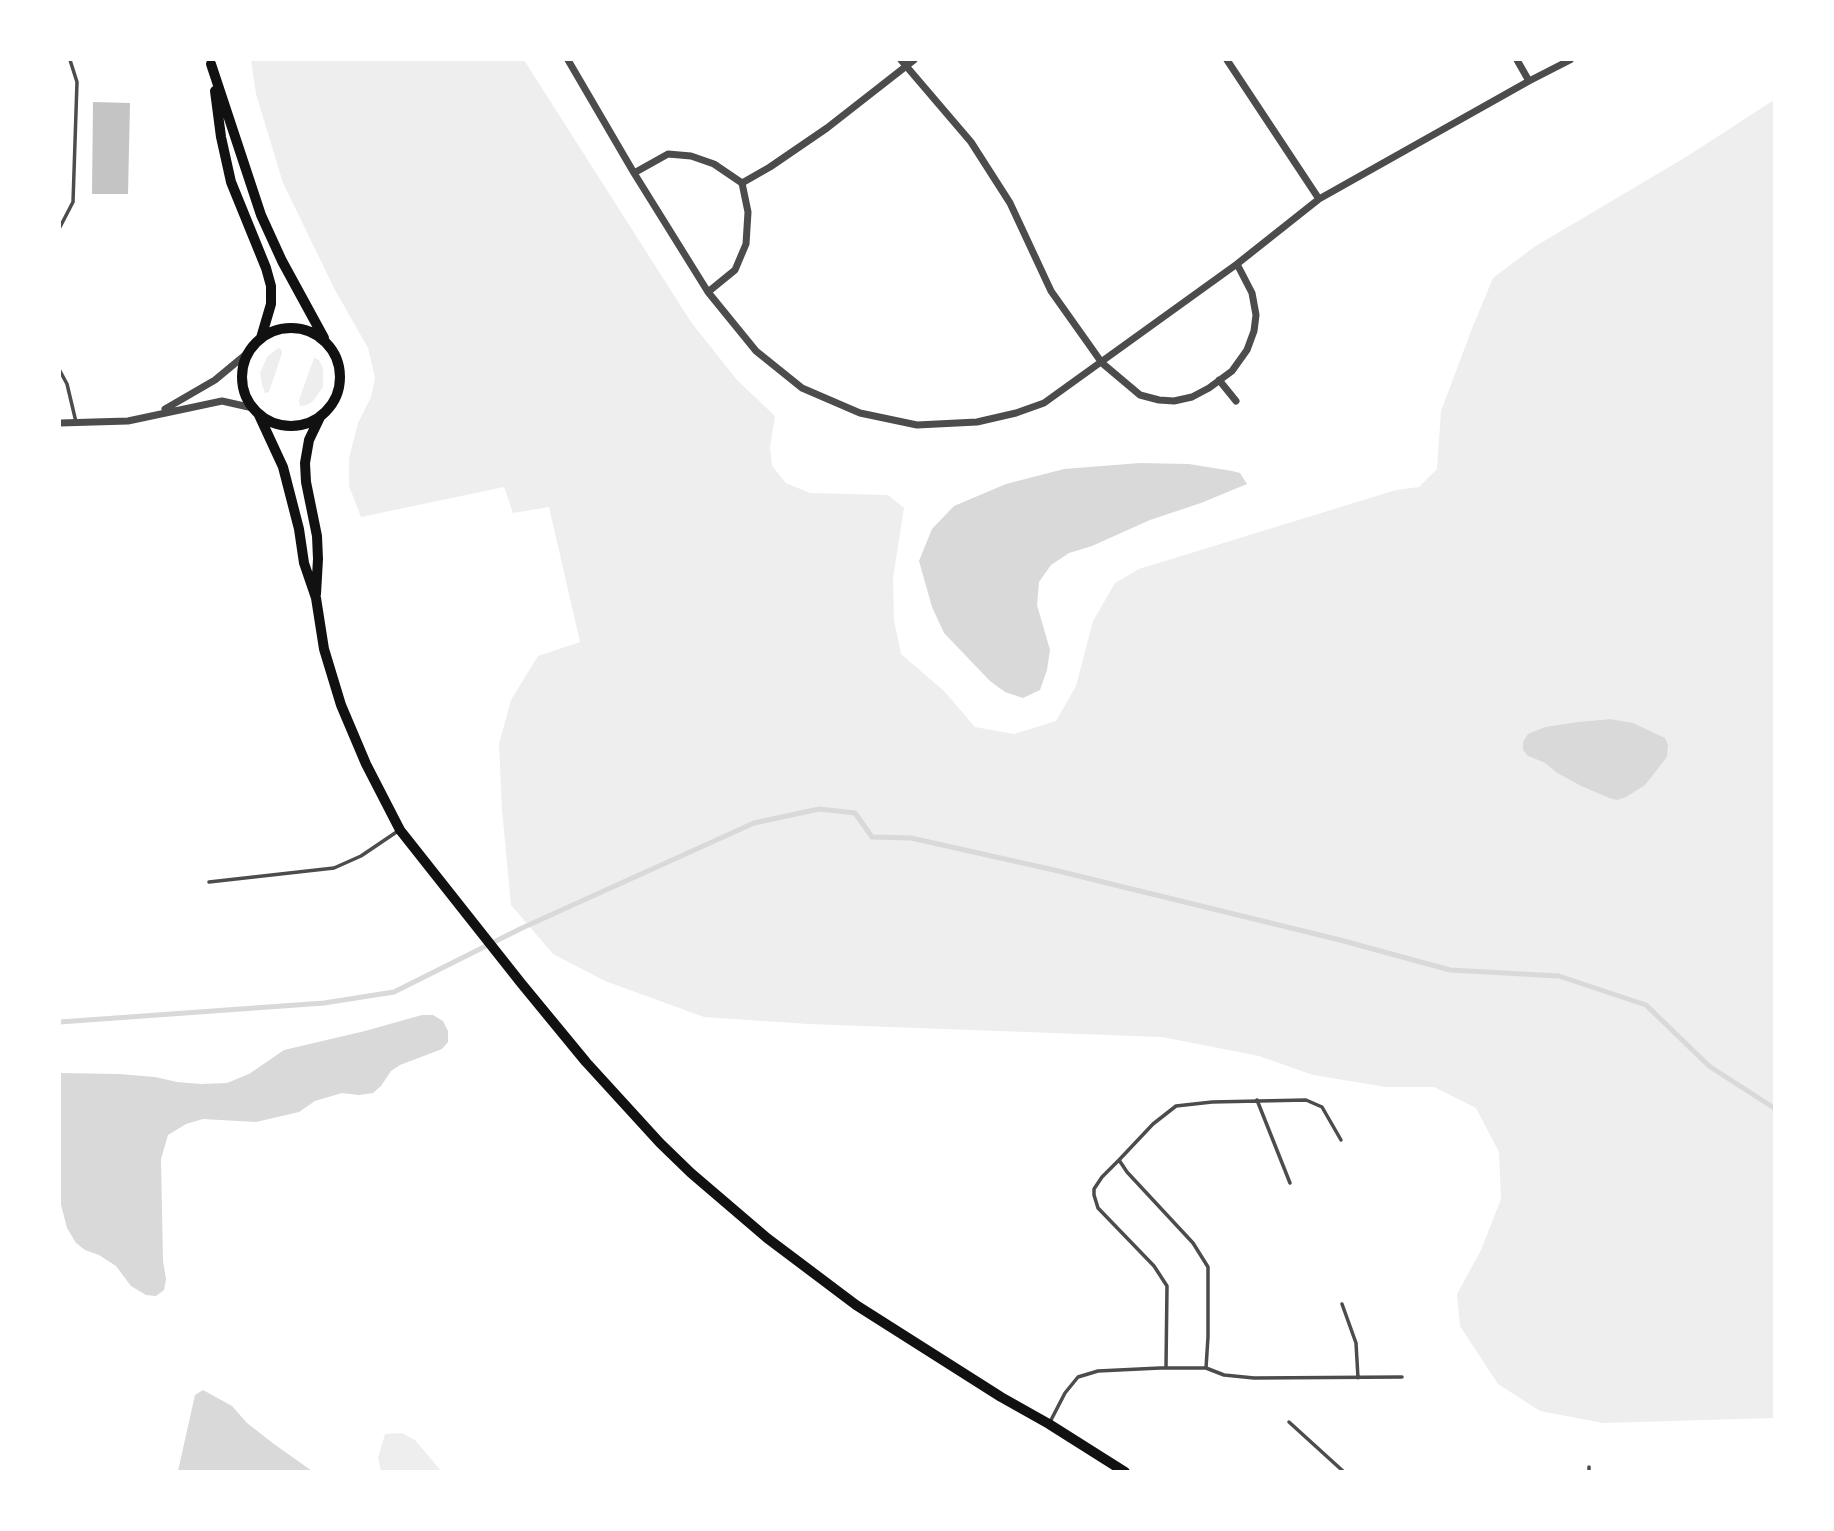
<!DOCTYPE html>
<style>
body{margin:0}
#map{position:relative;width:1834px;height:1531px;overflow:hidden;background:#fff;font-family:Arial,sans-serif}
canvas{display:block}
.frame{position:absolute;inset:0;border:61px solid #fff;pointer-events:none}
</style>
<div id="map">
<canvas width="1834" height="1531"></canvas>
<div class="frame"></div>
</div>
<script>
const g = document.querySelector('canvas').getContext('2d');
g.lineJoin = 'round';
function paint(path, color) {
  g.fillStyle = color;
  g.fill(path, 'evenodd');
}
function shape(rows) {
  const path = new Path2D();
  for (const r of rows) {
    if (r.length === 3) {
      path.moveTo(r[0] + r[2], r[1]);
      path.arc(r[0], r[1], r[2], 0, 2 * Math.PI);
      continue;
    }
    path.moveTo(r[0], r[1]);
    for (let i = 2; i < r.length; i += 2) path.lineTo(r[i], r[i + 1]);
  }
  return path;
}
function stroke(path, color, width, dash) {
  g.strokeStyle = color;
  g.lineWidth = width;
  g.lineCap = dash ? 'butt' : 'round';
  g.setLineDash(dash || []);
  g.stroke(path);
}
paint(shape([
 [251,60,524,60,691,322,737,380,775,416,770,447,772,466,786,483,810,493,888,495,904,508,893,578,894,620,901,654,944,691,975,727,1014,734,1056,721,1076,686,1093,621,1115,583,1139,569,1396,490,1419,487,1437,469,1441,411,1473,326,1493,278,1534,247,1686,157,1774,100,1774,1418,1603,1423,1540,1411,1498,1384,1460,1326,1457,1294,1481,1250,1501,1199,1499,1152,1476,1108,1434,1087,1386,1087,1313,1075,1259,1056,1162,1037,808,1024,704,1017,605,981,553,954,511,905,502,810,499,744,511,700,538,656,580,642,549,507,513,513,504,487,361,517,349,486,349,458,358,423,371,397,375,378,368,348,335,290,283,183,256,94],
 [1610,719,1667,757,1659,766,1609,798,1581,786,1557,773,1545,763,1528,756,1545,727,1577,722],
 [278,348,281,349,282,353,269,392,265,393,262,385,260,373,267,357],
 [314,358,319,360,323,368,323,387,313,401,307,405,300,406,299,400],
 [402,1433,415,1440,441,1471,381,1471,378,1458,385,1434]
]), '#eee');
paint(shape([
 [1140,463,1189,464,1232,471,1240,473,1247,484,1201,503,1150,520,1092,546,1069,553,1051,565,1039,582,1037,605,1050,650,1047,670,1040,690,1023,698,1005,692,990,681,944,633,932,607,919,561,932,529,954,506,1006,484,1064,469],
 [1610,719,1633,723,1665,738,1668,745,1667,757,1645,785,1626,797,1617,800,1609,798,1581,786,1557,773,1545,763,1528,756,1523,750,1523,742,1528,734,1545,727,1577,722],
 [422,1015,433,1015,443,1021,448,1031,448,1042,442,1049,400,1065,391,1071,381,1086,373,1093,359,1095,342,1093,315,1101,299,1112,256,1122,203,1119,186,1124,168,1135,161,1159,163,1261,166,1279,164,1290,156,1296,146,1295,131,1286,116,1266,99,1255,85,1250,76,1243,67,1228,60,1201,60,1073,119,1074,155,1077,177,1082,201,1084,227,1083,249,1074,284,1050,365,1031],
 [203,1390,232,1406,247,1423,274,1444,312,1471,178,1471,195,1395]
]), '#d9d9d9');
stroke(shape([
 [60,1022,324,1003,394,992,522,928,754,823,819,809,855,813,872,837,911,838,1054,870,1340,940,1450,970,1559,976,1646,1005,1709,1066,1774,1108]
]), '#d9d9d9', 5);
paint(shape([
 [93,102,130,103,128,194,92,194]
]), '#c4c4c4');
stroke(shape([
 [60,227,73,202,77,82,70,60],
 [60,371,67,384,76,422],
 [209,882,334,868,361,856,398,831],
 [1257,1100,1290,1183],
 [1119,1160,1102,1177,1094,1189,1094,1195,1098,1208,1154,1266,1167,1286,1166,1367],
 [1342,1304,1356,1343,1358,1378],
 [1206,1368,1208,1337,1208,1267,1193,1243,1127,1172,1119,1160,1153,1124,1176,1106,1212,1102,1306,1100,1322,1107,1341,1140],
 [1050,1422,1065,1393,1078,1377,1098,1371,1160,1368,1206,1368,1224,1375,1254,1378,1402,1377],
 [1289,1422,1344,1472],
 [1589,1467,1589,1472]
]), '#4c4c4c', 3.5);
stroke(shape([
 [568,60,634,173,708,292,756,351,802,388,860,413,917,425,977,422,1016,413,1044,403,1237,264,1319,199,1529,81,1570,60],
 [901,60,971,142,1010,203,1051,291,1090,346,1102,363,1140,395,1159,400,1174,401,1192,397,1209,388,1232,371,1247,350,1254,331,1256,315,1252,293,1237,264],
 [1227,60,1319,199],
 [1517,60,1529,81],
 [634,173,668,154,691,156,714,164,742,183,748,212,746,244,735,270,708,292],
 [742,183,770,167,827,128,914,60],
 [1219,380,1236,401],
 [165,409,215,380,250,351],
 [60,423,128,421,222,401,253,408]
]), '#4c4c4c', 7);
stroke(shape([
 [211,64,261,215,282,261,324,338],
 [215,91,221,137,231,182,266,268,271,286,271,304,261,338],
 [291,377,49],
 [258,413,283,467,299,529,304,563,316,598,324,649,341,705,366,764,400,830,521,983,586,1062,660,1143,691,1173,767,1238,856,1305,1001,1397,1049,1424,1125,1472],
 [316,594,318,559,317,536,306,482,305,463,309,440,320,417]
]), '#111', 10);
</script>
